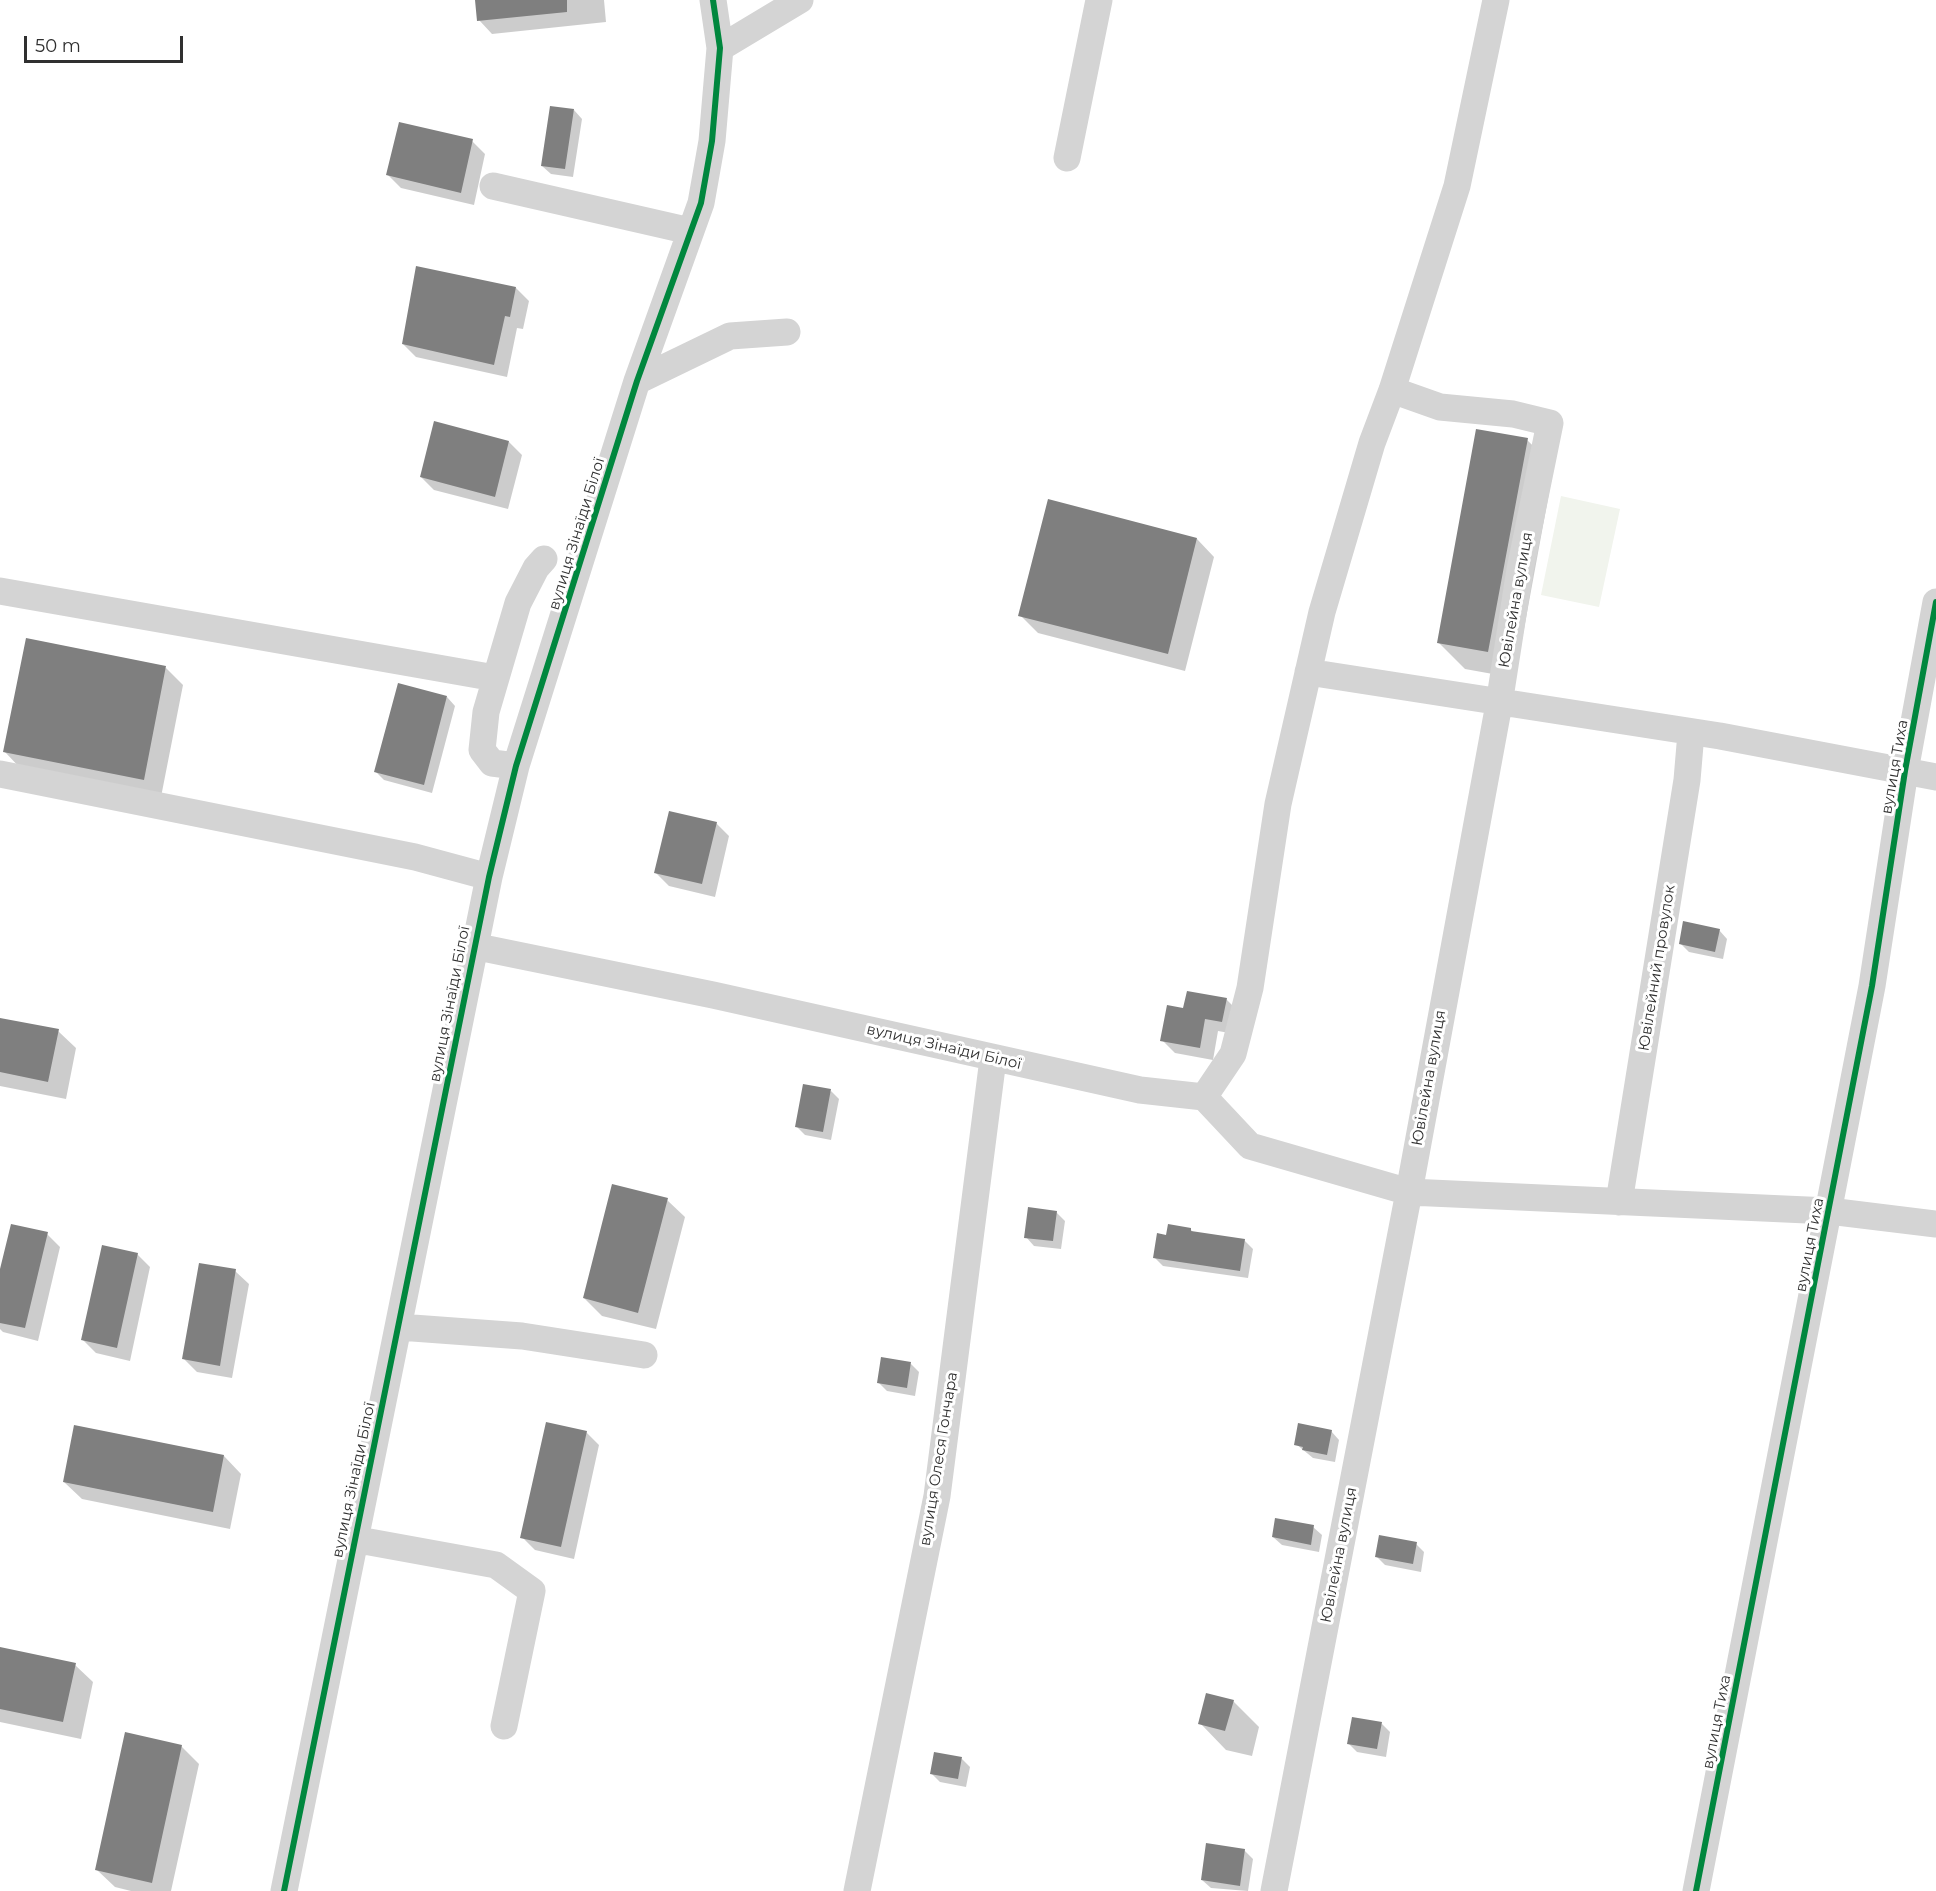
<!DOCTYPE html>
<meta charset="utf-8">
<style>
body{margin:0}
#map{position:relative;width:1936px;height:1891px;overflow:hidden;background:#fff;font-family:Montserrat,sans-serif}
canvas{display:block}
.scale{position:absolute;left:24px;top:36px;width:159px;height:27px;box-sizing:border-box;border:3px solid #303030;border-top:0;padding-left:8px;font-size:18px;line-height:21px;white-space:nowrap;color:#303030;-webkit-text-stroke:4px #fff;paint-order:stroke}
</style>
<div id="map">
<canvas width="1936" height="1891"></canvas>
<div class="scale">50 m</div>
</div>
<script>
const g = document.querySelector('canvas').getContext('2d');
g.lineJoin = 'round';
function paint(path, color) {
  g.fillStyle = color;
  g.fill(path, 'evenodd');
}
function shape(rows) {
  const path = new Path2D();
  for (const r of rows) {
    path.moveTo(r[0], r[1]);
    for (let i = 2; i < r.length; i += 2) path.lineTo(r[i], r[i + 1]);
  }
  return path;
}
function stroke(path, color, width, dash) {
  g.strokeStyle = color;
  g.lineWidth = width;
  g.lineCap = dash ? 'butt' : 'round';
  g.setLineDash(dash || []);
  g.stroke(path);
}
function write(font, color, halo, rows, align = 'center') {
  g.font = font + ' Montserrat,sans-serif';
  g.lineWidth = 6;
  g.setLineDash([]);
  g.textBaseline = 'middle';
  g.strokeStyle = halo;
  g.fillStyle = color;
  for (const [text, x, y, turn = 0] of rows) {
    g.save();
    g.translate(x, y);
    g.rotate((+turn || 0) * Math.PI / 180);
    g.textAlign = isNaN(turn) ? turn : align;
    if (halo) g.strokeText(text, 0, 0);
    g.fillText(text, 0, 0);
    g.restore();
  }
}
paint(shape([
 [1561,496,1620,509,1599,607,1541,595]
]), '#f1f4ed');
paint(shape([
 [477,0,604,0,606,22,492,34,479,20],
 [574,110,582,119,573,177,551,174,542,166],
 [472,141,485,154,474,205,401,188,388,175],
 [516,288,529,301,523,329,517,328,507,377,416,357,403,344],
 [1527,440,1554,466,1515,678,1465,669,1438,642],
 [509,442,522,455,508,509,434,490,421,477],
 [1197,539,1214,557,1185,671,1038,633,1020,615],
 [166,668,183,685,161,797,22,770,5,752],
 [447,697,455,706,432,793,384,780,376,772],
 [716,823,729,836,715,897,669,886,656,873],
 [1719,930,1727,939,1723,959,1689,952,1680,943],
 [1226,999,1239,1012,1235,1034,1218,1031,1213,1060,1175,1053,1162,1040],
 [0,1019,58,1031,76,1048,66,1099,0,1086],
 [831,1091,839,1099,831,1140,805,1135,797,1127],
 [667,1200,685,1217,656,1329,602,1316,584,1298],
 [1056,1212,1065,1221,1061,1249,1034,1246,1026,1237],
 [1190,1229,1194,1233,1244,1240,1253,1249,1248,1278,1163,1266,1154,1257,1167,1236],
 [47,1234,60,1247,38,1341,3,1332,0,1329,0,1276],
 [137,1254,150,1267,130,1361,96,1353,83,1340],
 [235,1271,249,1284,232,1378,197,1372,184,1359],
 [911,1364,919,1372,915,1396,887,1391,878,1382],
 [1331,1431,1339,1440,1335,1462,1313,1458,1296,1444],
 [586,1432,599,1445,574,1559,535,1550,522,1537],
 [224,1456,241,1474,230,1529,82,1499,64,1482],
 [1313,1527,1322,1535,1319,1552,1282,1545,1273,1537],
 [1416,1544,1424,1552,1421,1572,1385,1565,1377,1557],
 [0,1649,75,1665,93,1682,81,1739,0,1722],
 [1233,1701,1259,1727,1252,1756,1226,1750,1200,1723],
 [1382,1724,1390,1732,1386,1757,1357,1752,1349,1744],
 [181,1746,199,1764,171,1891,131,1891,115,1887,97,1870],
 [962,1759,970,1767,966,1787,940,1782,931,1773],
 [1244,1850,1253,1859,1248,1891,1211,1888,1202,1880]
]), '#0003');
paint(shape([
 [475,0,567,0,567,12,477,21],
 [550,106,574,109,565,169,541,166],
 [399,122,473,139,461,193,386,175],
 [416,266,516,287,510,317,505,316,494,365,402,344],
 [434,421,509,441,495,497,420,477],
 [1476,429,1528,438,1488,652,1437,643],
 [1048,499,1197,538,1168,654,1018,616],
 [26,638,166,666,144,780,3,752],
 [398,683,447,696,424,785,374,772],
 [669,811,717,822,702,884,654,873],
 [1683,921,1720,929,1715,952,1679,944],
 [1187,991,1227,998,1222,1022,1205,1019,1200,1048,1160,1041,1167,1005,1183,1008],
 [0,1018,59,1029,48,1082,0,1072],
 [803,1084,831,1089,823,1132,795,1127],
 [612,1184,668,1198,638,1313,583,1298],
 [1028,1207,1057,1211,1053,1241,1024,1238],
 [11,1224,48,1232,25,1328,0,1323,0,1269],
 [1168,1224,1191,1228,1191,1231,1245,1239,1240,1271,1153,1258,1157,1233,1166,1235],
 [102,1245,138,1253,117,1348,81,1340],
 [199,1263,236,1269,220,1366,182,1359],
 [881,1357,911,1362,907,1388,877,1383],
 [546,1422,587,1431,561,1547,520,1538],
 [1298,1423,1332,1430,1327,1455,1302,1450,1303,1447,1294,1445],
 [74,1425,224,1455,213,1512,63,1482],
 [1275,1518,1314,1525,1311,1545,1272,1537],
 [1379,1535,1417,1542,1413,1564,1375,1557],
 [0,1647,76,1663,63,1722,0,1709],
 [1206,1693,1234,1700,1225,1731,1198,1724],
 [1352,1717,1382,1722,1377,1749,1347,1744],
 [125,1732,182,1745,152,1883,95,1870],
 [934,1752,962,1757,958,1779,930,1774],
 [1206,1843,1245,1849,1240,1886,1201,1880]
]), '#7f7f7f');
stroke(shape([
 [720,48,800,0],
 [1067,158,1099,0],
 [493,186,690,231],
 [637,381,730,336,787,332],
 [0,591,495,678],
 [1308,672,1720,736,1936,777],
 [516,766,492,763,482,750,486,712,518,603,536,568,544,559],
 [0,774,415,857,489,877],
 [473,946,713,995,1140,1090,1204,1097],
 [1204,1097,1233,1054,1250,988,1278,804,1322,612,1372,443,1392,390,1457,186,1496,0],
 [1204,1097,1250,1146,1409,1192,1829,1211,1936,1224],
 [1619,1202,1687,780,1691,733],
 [399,1327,522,1336,644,1355],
 [353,1539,496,1565,532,1591,504,1726],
 [284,1891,489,877,516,766,637,381,701,203,712,141,720,48,713,0],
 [857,1891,937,1496,993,1059],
 [1274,1891,1409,1192,1499,704,1520,570,1550,423,1513,414,1440,407,1392,390],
 [1696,1891,1872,986,1905,771,1936,602]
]), '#d4d4d4', 27);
stroke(shape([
 [284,1891,489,877,516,766,637,381,701,203,712,141,720,48,713,0],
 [1696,1891,1872,986,1905,771,1936,602]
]), '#00873e', 6);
write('15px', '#303030', '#fff', [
 ["вулиця Зінаїди Білої",577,534,-73],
 ["Ювілейна вулиця",1516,600,-80],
 ["вулиця Тиха",1895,767,-80],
 ["Ювілейний провулок",1657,968,-81],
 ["вулиця Зінаїди Білої",450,1004,-79],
 ["вулиця Зінаїди Білої",944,1047,13],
 ["Ювілейна вулиця",1429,1078,-80],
 ["вулиця Тиха",1810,1245,-79],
 ["вулиця Олеся Гончара",939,1459,-81],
 ["вулиця Зінаїди Білої",354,1480,-78],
 ["Ювілейна вулиця",1339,1555,-79],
 ["вулиця Тиха",1717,1722,-79]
]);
</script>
